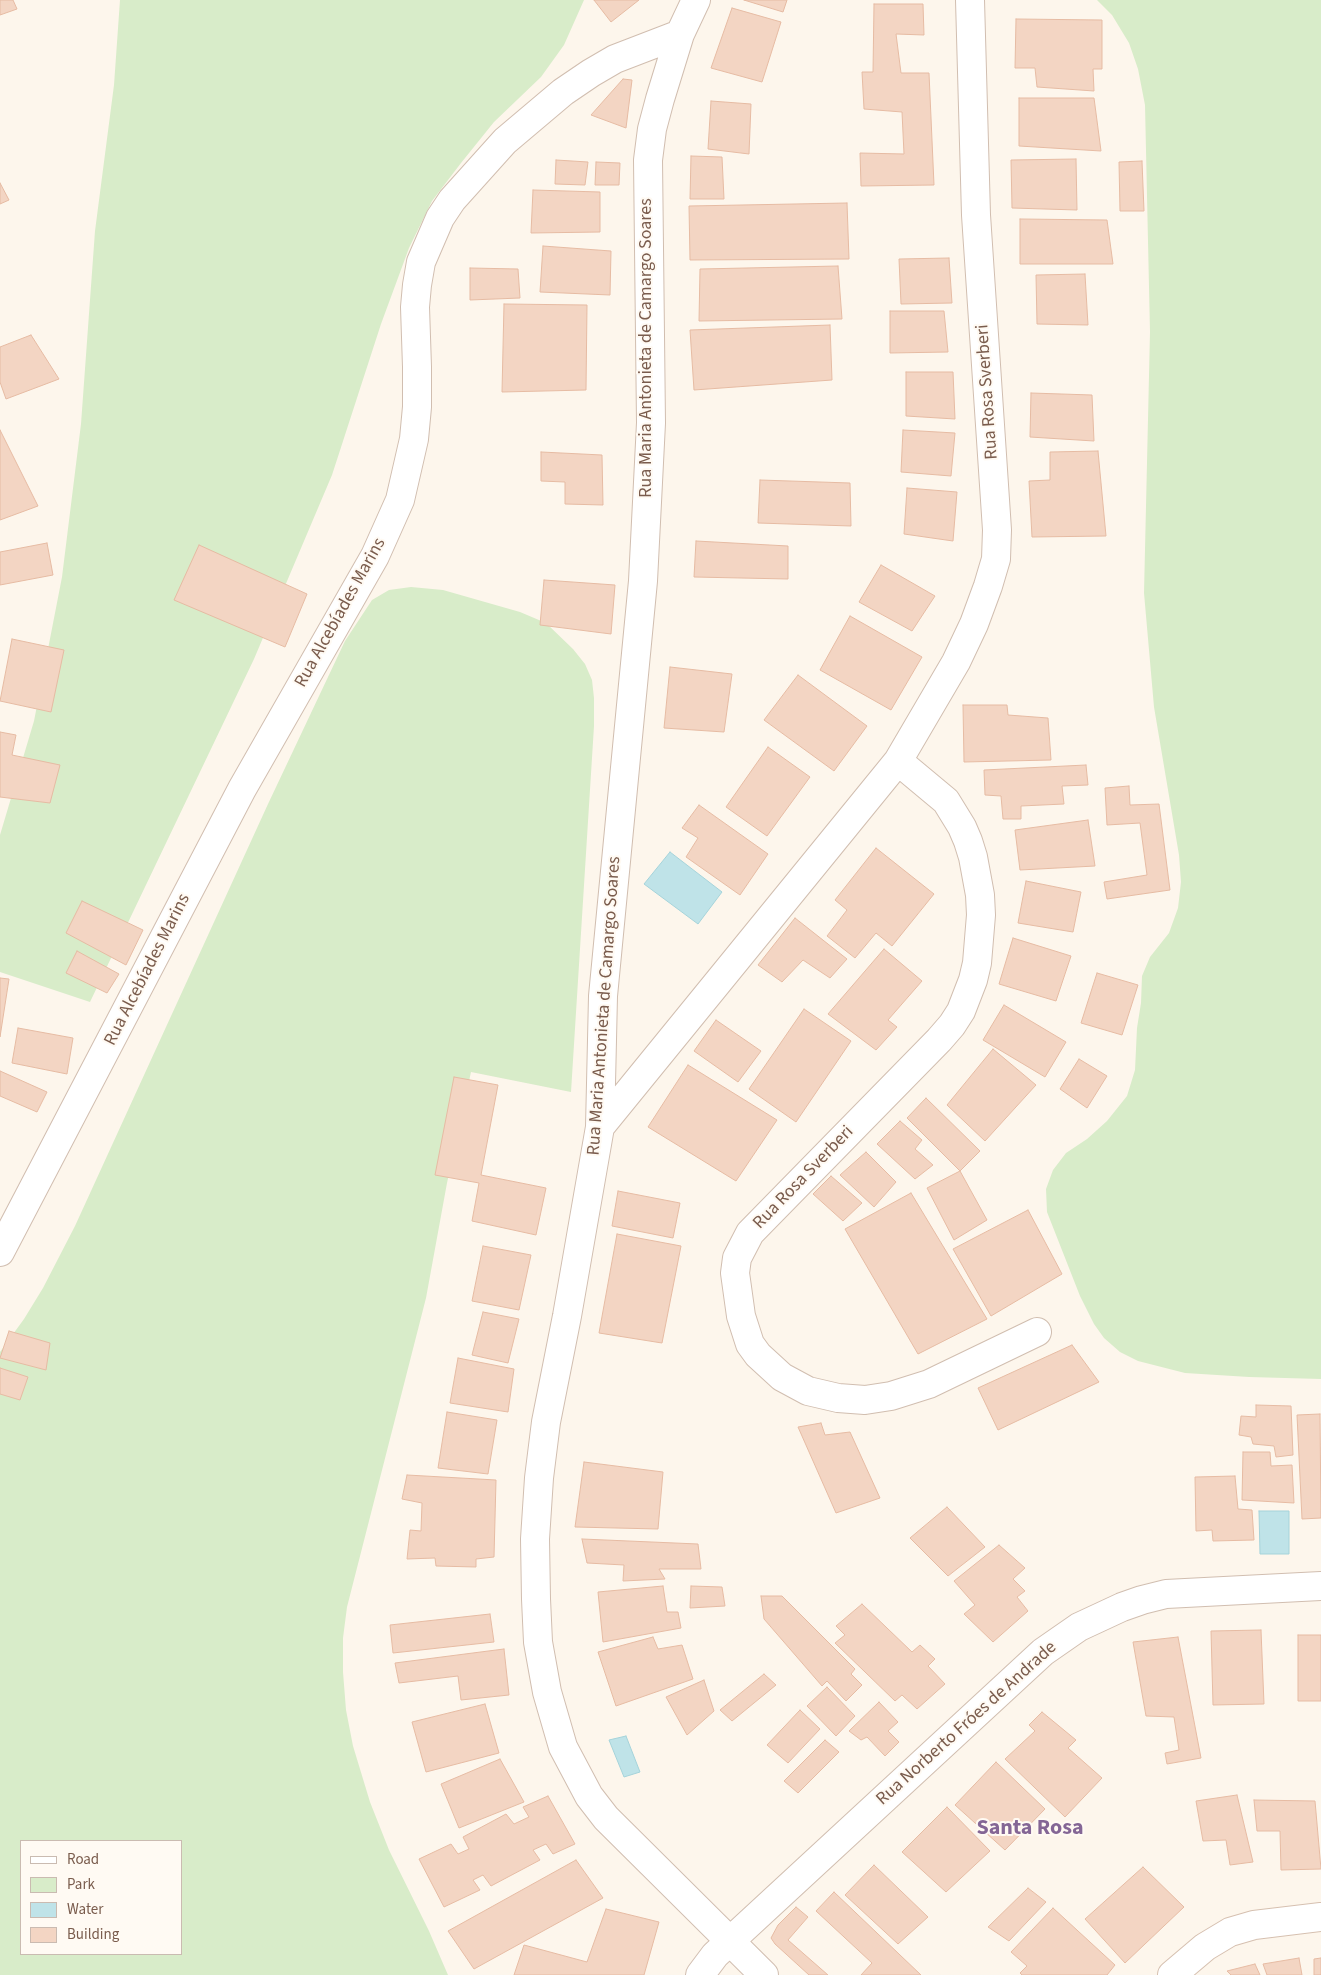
<!DOCTYPE html>
<meta charset="utf-8">
<style>
body{margin:0}
#map{position:relative;width:1321px;height:1975px;overflow:hidden;background:#fdf6ec;font-family:"Source Sans 3",sans-serif}
canvas{display:block}
.legend{position:absolute;left:20px;top:1840px;width:162px;height:115px;box-sizing:border-box;background:#fffaf3;border:1px solid #cabbb1;margin:0;padding:6px 9px;list-style:none;font-size:15px;color:#7a5c4d}
.legend li{display:flex;align-items:center;gap:10px;height:25px}
.legend b{width:25px;border:1px solid #cabbb1}
</style>
<div id="map">
<canvas width="1321" height="1975"></canvas>
<ul class="legend">
<li><b style="height:6px;background:#fff"></b>Road</li>
<li><b style="height:14px;background:#d8ecc9"></b>Park</li>
<li><b style="height:14px;background:#bfe3e8"></b>Water</li>
<li><b style="height:14px;background:#f3d5c3"></b>Building</li>
</ul>
</div>
<script>
const g = document.querySelector('canvas').getContext('2d');
g.lineJoin = 'round';
function paint(path, color) {
  g.fillStyle = color;
  g.fill(path, 'evenodd');
}
function shape(rows) {
  const path = new Path2D();
  for (const r of rows) {
    path.moveTo(r[0], r[1]);
    for (let i = 2; i < r.length; i += 2) path.lineTo(r[i], r[i + 1]);
  }
  return path;
}
function stroke(path, color, width, dash) {
  g.strokeStyle = color;
  g.lineWidth = width;
  g.lineCap = dash ? 'butt' : 'round';
  g.setLineDash(dash || []);
  g.stroke(path);
}
function write(font, color, halo, rows, align = 'center') {
  g.font = font + ' "Source Sans 3",sans-serif';
  g.lineWidth = 4;
  g.setLineDash([]);
  g.textBaseline = 'middle';
  g.strokeStyle = halo;
  g.fillStyle = color;
  for (const [text, x, y, turn = 0] of rows) {
    g.save();
    g.translate(x, y);
    g.rotate((+turn || 0) * Math.PI / 180);
    g.textAlign = isNaN(turn) ? turn : align;
    if (halo) g.strokeText(text, 0, 0);
    g.fillText(text, 0, 0);
    g.restore();
  }
}
paint(shape([
 [120,0,584,0,564,45,541,77,494,122,461,163,432,201,409,248,381,324,332,475,254,659,90,1002,0,972,0,835,34,721,62,577,81,424,95,231,114,85],
 [1097,0,1321,0,1321,1379,1249,1377,1185,1373,1138,1361,1120,1352,1104,1338,1094,1324,1080,1296,1047,1212,1046,1189,1053,1170,1066,1153,1087,1139,1107,1121,1127,1096,1135,1070,1137,1028,1141,1003,1142,976,1150,957,1169,933,1178,908,1181,882,1179,855,1154,707,1144,593,1150,332,1145,105,1138,69,1129,43,1112,15],
 [411,587,443,590,520,612,546,623,573,649,585,664,592,680,594,698,594,726,571,1092,471,1072,447,1183,426,1298,347,1607,343,1638,343,1672,346,1710,353,1746,370,1802,389,1850,429,1931,448,1975,0,1975,0,1352,24,1319,43,1288,75,1226,268,804,345,641,372,600,389,590],
 [21,1841,181,1841,181,1954,21,1954]
]), '#d8ecc9');
const water = shape([
 [670,852,722,892,698,924,644,884,670,852],
 [1259,1511,1289,1511,1289,1554,1260,1554,1259,1511],
 [626,1736,640,1772,624,1777,609,1740,626,1736]
]);
paint(water, '#bfe3e8');
stroke(water, '#a5d3da', 1);
const building = shape([
 [0,0,13,0,17,9,0,15,0,0],
 [594,0,639,0,611,22,594,0],
 [744,0,787,0,783,12,744,0],
 [874,4,923,4,924,35,896,34,901,73,929,73,934,185,861,186,860,153,904,154,902,112,864,109,862,72,873,72,874,4],
 [732,8,781,22,762,82,711,68,732,8],
 [1016,19,1102,20,1102,69,1093,69,1094,91,1037,87,1035,68,1015,68,1016,19],
 [623,79,632,80,626,128,591,115,623,79],
 [1019,98,1094,98,1101,151,1019,146,1019,98],
 [711,101,751,104,749,154,708,149,711,101],
 [691,156,722,157,724,199,690,199,691,156],
 [1076,159,1077,210,1012,208,1011,160,1076,159],
 [556,160,588,162,585,185,555,184,556,160],
 [1142,161,1144,211,1120,211,1119,162,1142,161],
 [596,162,620,163,619,185,595,185,596,162],
 [0,183,9,200,0,204,0,183],
 [533,190,600,192,600,232,531,233,533,190],
 [847,203,849,259,690,260,689,206,847,203],
 [1020,219,1107,220,1113,264,1020,264,1020,219],
 [543,246,611,251,610,295,540,292,543,246],
 [949,258,952,303,901,304,899,259,949,258],
 [838,266,842,319,699,321,700,269,838,266],
 [470,268,518,269,520,298,470,300,470,268],
 [1085,274,1088,325,1037,324,1036,275,1085,274],
 [504,304,587,305,586,390,502,392,504,304],
 [890,311,944,311,948,352,890,353,890,311],
 [830,325,832,380,694,390,690,330,830,325],
 [31,335,59,379,6,399,0,382,0,347,31,335],
 [906,372,953,372,955,419,906,416,906,372],
 [1031,393,1092,395,1094,441,1030,437,1031,393],
 [0,430,38,506,0,520,0,430],
 [903,430,955,433,951,476,901,472,903,430],
 [1098,451,1106,536,1032,537,1029,481,1050,480,1050,452,1098,451],
 [541,452,602,455,603,505,565,504,565,482,541,481,541,452],
 [760,480,850,483,851,526,758,523,760,480],
 [907,488,957,492,953,541,904,534,907,488],
 [696,541,788,546,788,579,694,577,696,541],
 [47,543,53,575,0,585,0,552,47,543],
 [199,545,307,594,285,647,174,600,199,545],
 [881,565,935,596,912,631,859,602,881,565],
 [544,580,615,585,611,634,540,625,544,580],
 [850,616,922,657,891,710,820,670,850,616],
 [12,639,64,650,51,712,0,701,12,639],
 [670,667,732,674,724,732,664,728,670,667],
 [798,675,867,726,834,771,764,720,798,675],
 [963,705,1007,705,1008,715,1048,718,1051,760,964,762,963,705],
 [0,732,16,735,12,755,60,765,50,803,0,797,0,732],
 [768,747,810,777,767,836,726,807,768,747],
 [1086,765,1088,785,1062,786,1064,804,1021,806,1021,819,1003,819,1001,796,985,795,984,770,1086,765],
 [1129,786,1130,805,1159,804,1170,890,1107,899,1104,882,1147,875,1140,823,1107,825,1105,788,1129,786],
 [699,805,768,854,740,895,686,857,698,838,682,828,699,805],
 [1088,820,1095,866,1020,870,1015,830,1088,820],
 [876,848,934,894,892,946,876,933,855,958,827,936,847,910,835,900,876,848],
 [1026,881,1081,892,1073,932,1018,923,1026,881],
 [82,901,143,930,126,965,66,933,82,901],
 [795,918,847,959,830,978,803,960,782,982,758,965,795,918],
 [1013,938,1071,956,1056,1001,999,984,1013,938],
 [884,949,922,981,888,1020,897,1027,876,1050,828,1014,884,949],
 [77,951,119,974,107,993,66,973,77,951],
 [1097,973,1138,985,1122,1035,1081,1023,1097,973],
 [0,978,9,979,0,1037,0,978],
 [1004,1005,1066,1042,1045,1077,983,1040,1004,1005],
 [804,1009,851,1041,796,1122,749,1089,804,1009],
 [716,1020,761,1051,738,1082,694,1051,716,1020],
 [18,1028,73,1038,67,1074,12,1063,18,1028],
 [993,1049,1036,1085,985,1141,947,1105,993,1049],
 [1079,1059,1107,1076,1087,1108,1060,1089,1079,1059],
 [688,1065,777,1120,736,1181,648,1127,688,1065],
 [0,1071,47,1092,37,1112,0,1096,0,1071],
 [454,1077,498,1085,481,1175,546,1188,536,1235,472,1221,479,1183,435,1175,454,1077],
 [926,1098,980,1151,960,1171,907,1118,926,1098],
 [900,1121,922,1140,915,1149,933,1165,915,1179,877,1144,900,1121],
 [866,1152,896,1182,874,1207,840,1175,866,1152],
 [960,1171,987,1220,954,1240,927,1188,960,1171],
 [831,1176,862,1203,843,1221,813,1194,831,1176],
 [618,1191,680,1203,673,1238,612,1226,618,1191],
 [911,1193,987,1319,918,1354,845,1229,911,1193],
 [1028,1210,1062,1274,991,1316,953,1249,1028,1210],
 [617,1234,681,1246,662,1343,599,1333,617,1234],
 [483,1246,531,1255,519,1310,472,1301,483,1246],
 [483,1312,519,1319,508,1363,472,1355,483,1312],
 [9,1331,50,1343,46,1370,0,1358,9,1331],
 [1072,1345,1099,1382,998,1430,978,1388,1072,1345],
 [458,1358,514,1369,508,1412,450,1403,458,1358],
 [0,1368,28,1377,20,1400,0,1394,0,1368],
 [1256,1405,1291,1406,1293,1455,1276,1457,1274,1446,1253,1444,1251,1437,1239,1435,1241,1416,1256,1417,1256,1405],
 [447,1412,497,1420,488,1474,438,1468,447,1412],
 [1320,1414,1321,1518,1302,1519,1297,1415,1320,1414],
 [821,1423,825,1435,850,1432,880,1498,836,1513,798,1427,821,1423],
 [1243,1452,1270,1452,1271,1466,1292,1465,1294,1503,1242,1500,1243,1452],
 [584,1462,663,1472,658,1529,575,1527,584,1462],
 [407,1475,496,1480,494,1557,476,1559,476,1567,436,1566,435,1558,407,1559,410,1530,421,1531,422,1503,402,1499,407,1475],
 [1235,1476,1238,1509,1252,1510,1254,1540,1213,1541,1212,1530,1196,1531,1195,1477,1235,1476],
 [947,1507,985,1547,948,1576,910,1538,947,1507],
 [582,1539,698,1544,701,1569,659,1569,665,1579,623,1581,624,1565,587,1563,582,1539],
 [999,1545,1025,1568,1013,1579,1025,1591,1017,1597,1028,1611,993,1642,964,1614,975,1605,954,1581,999,1545],
 [663,1586,667,1612,678,1612,681,1628,603,1642,598,1592,663,1586],
 [691,1586,722,1587,725,1606,690,1608,691,1586],
 [761,1596,782,1596,855,1669,851,1674,862,1685,846,1701,827,1681,822,1686,764,1619,761,1596],
 [862,1604,912,1652,920,1645,935,1659,928,1666,945,1684,917,1709,902,1695,895,1701,835,1643,845,1635,836,1626,862,1604],
 [490,1614,494,1642,393,1653,390,1625,490,1614],
 [1261,1630,1264,1704,1213,1705,1211,1631,1261,1630],
 [1298,1635,1321,1635,1321,1701,1298,1701,1298,1635],
 [653,1637,658,1649,682,1645,693,1679,616,1706,598,1652,653,1637],
 [1178,1637,1201,1758,1167,1764,1165,1753,1179,1750,1174,1717,1146,1716,1133,1642,1178,1637],
 [504,1649,509,1695,461,1700,458,1676,399,1683,395,1663,504,1649],
 [764,1674,776,1685,732,1721,720,1710,764,1674],
 [704,1680,714,1711,687,1735,666,1697,704,1680],
 [827,1687,855,1716,836,1736,807,1706,827,1687],
 [879,1702,898,1722,888,1731,899,1742,885,1756,867,1737,861,1740,849,1731,879,1702],
 [485,1704,499,1753,426,1772,412,1722,485,1704],
 [800,1710,820,1729,788,1763,767,1745,800,1710],
 [1042,1712,1076,1740,1068,1748,1102,1778,1065,1817,1005,1759,1035,1731,1029,1725,1042,1712],
 [825,1740,839,1752,798,1793,784,1781,825,1740],
 [500,1759,524,1802,459,1828,441,1784,500,1759],
 [996,1762,1045,1809,1005,1850,955,1805,996,1762],
 [1237,1795,1253,1862,1230,1865,1226,1840,1203,1841,1196,1801,1237,1795],
 [548,1796,575,1844,553,1854,546,1844,533,1850,540,1860,491,1886,483,1875,473,1880,480,1890,444,1907,419,1859,451,1844,458,1854,469,1849,463,1837,506,1814,514,1824,529,1817,523,1807,548,1796],
 [1254,1800,1315,1801,1321,1869,1281,1870,1280,1831,1257,1831,1254,1800],
 [947,1807,990,1851,946,1892,902,1852,947,1807],
 [576,1860,603,1898,474,1969,448,1931,576,1860],
 [874,1865,928,1917,898,1944,845,1895,874,1865],
 [1143,1867,1184,1907,1125,1963,1085,1919,1143,1867],
 [1028,1888,1046,1902,1009,1941,988,1927,1028,1888],
 [834,1892,921,1975,861,1975,872,1963,816,1911,834,1892],
 [796,1907,808,1917,788,1940,828,1975,809,1975,775,1944,771,1938,778,1925,796,1907],
 [1053,1908,1115,1965,1107,1975,1022,1975,1020,1973,1027,1966,1011,1952,1053,1908],
 [606,1909,659,1922,644,1975,514,1975,524,1945,587,1962,606,1909],
 [1299,1958,1302,1975,1267,1975,1263,1964,1299,1958],
 [1321,1958,1321,1975,1314,1975,1314,1959,1321,1958],
 [1255,1964,1260,1975,1231,1975,1227,1971,1255,1964]
]);
paint(building, '#f3d5c3');
stroke(building, '#e6bba3', 1);
const street = shape([
 [696,0,680,34,660,99,652,129,648,160,651,423,643,581,603,996,600,1127,567,1316,546,1422,539,1478,535,1539,536,1599,538,1642,547,1692,563,1747,589,1796,606,1818,764,1975],
 [898,761,946,801,962,827,968,841,973,857,980,895,981,915,977,963,973,980,961,1011,952,1025,939,1040,750,1233,737,1258,735,1273,741,1316,750,1344,758,1355,782,1377,808,1391,838,1398,865,1400,891,1396,929,1384,1037,1332],
 [600,1127,898,761,956,662,974,624,988,586,996,559,997,530,976,215,970,0],
 [0,1252,242,789,375,556,400,500,414,439,417,407,417,367,415,307,417,285,421,262,440,218,452,200,505,141,563,92,591,73,615,59,680,34],
 [700,1975,715,1955,1043,1652,1079,1627,1122,1607,1142,1600,1166,1594,1321,1586]
]);
const secondary = shape([
 [1172,1975,1205,1947,1230,1932,1254,1925,1321,1917]
]);
stroke(street, '#d1beb0', 30);
stroke(secondary, '#d6c0b0', 30);
stroke(street, '#fff', 28);
stroke(secondary, '#fff', 28);
write('18px', '#7a5c4d', '#fffaf3', [
 ["Rua Maria Antonieta de Camargo Soares",647,348,-90],
 ["Rua Rosa Sverberi",988,392,-94],
 ["Rua Alcebíades Marins",341,613,-61],
 ["Rua Alcebíades Marins",148,970,-63],
 ["Rua Maria Antonieta de Camargo Soares",605,1006,-86],
 ["Rua Rosa Sverberi",804,1178,-46],
 ["Rua Norberto Fróes de Andrade",967,1724,-42]
]);
write('bold 22px', '#846695', '#fffaf3', [
 ["Santa Rosa",1030,1829]
]);
</script>
